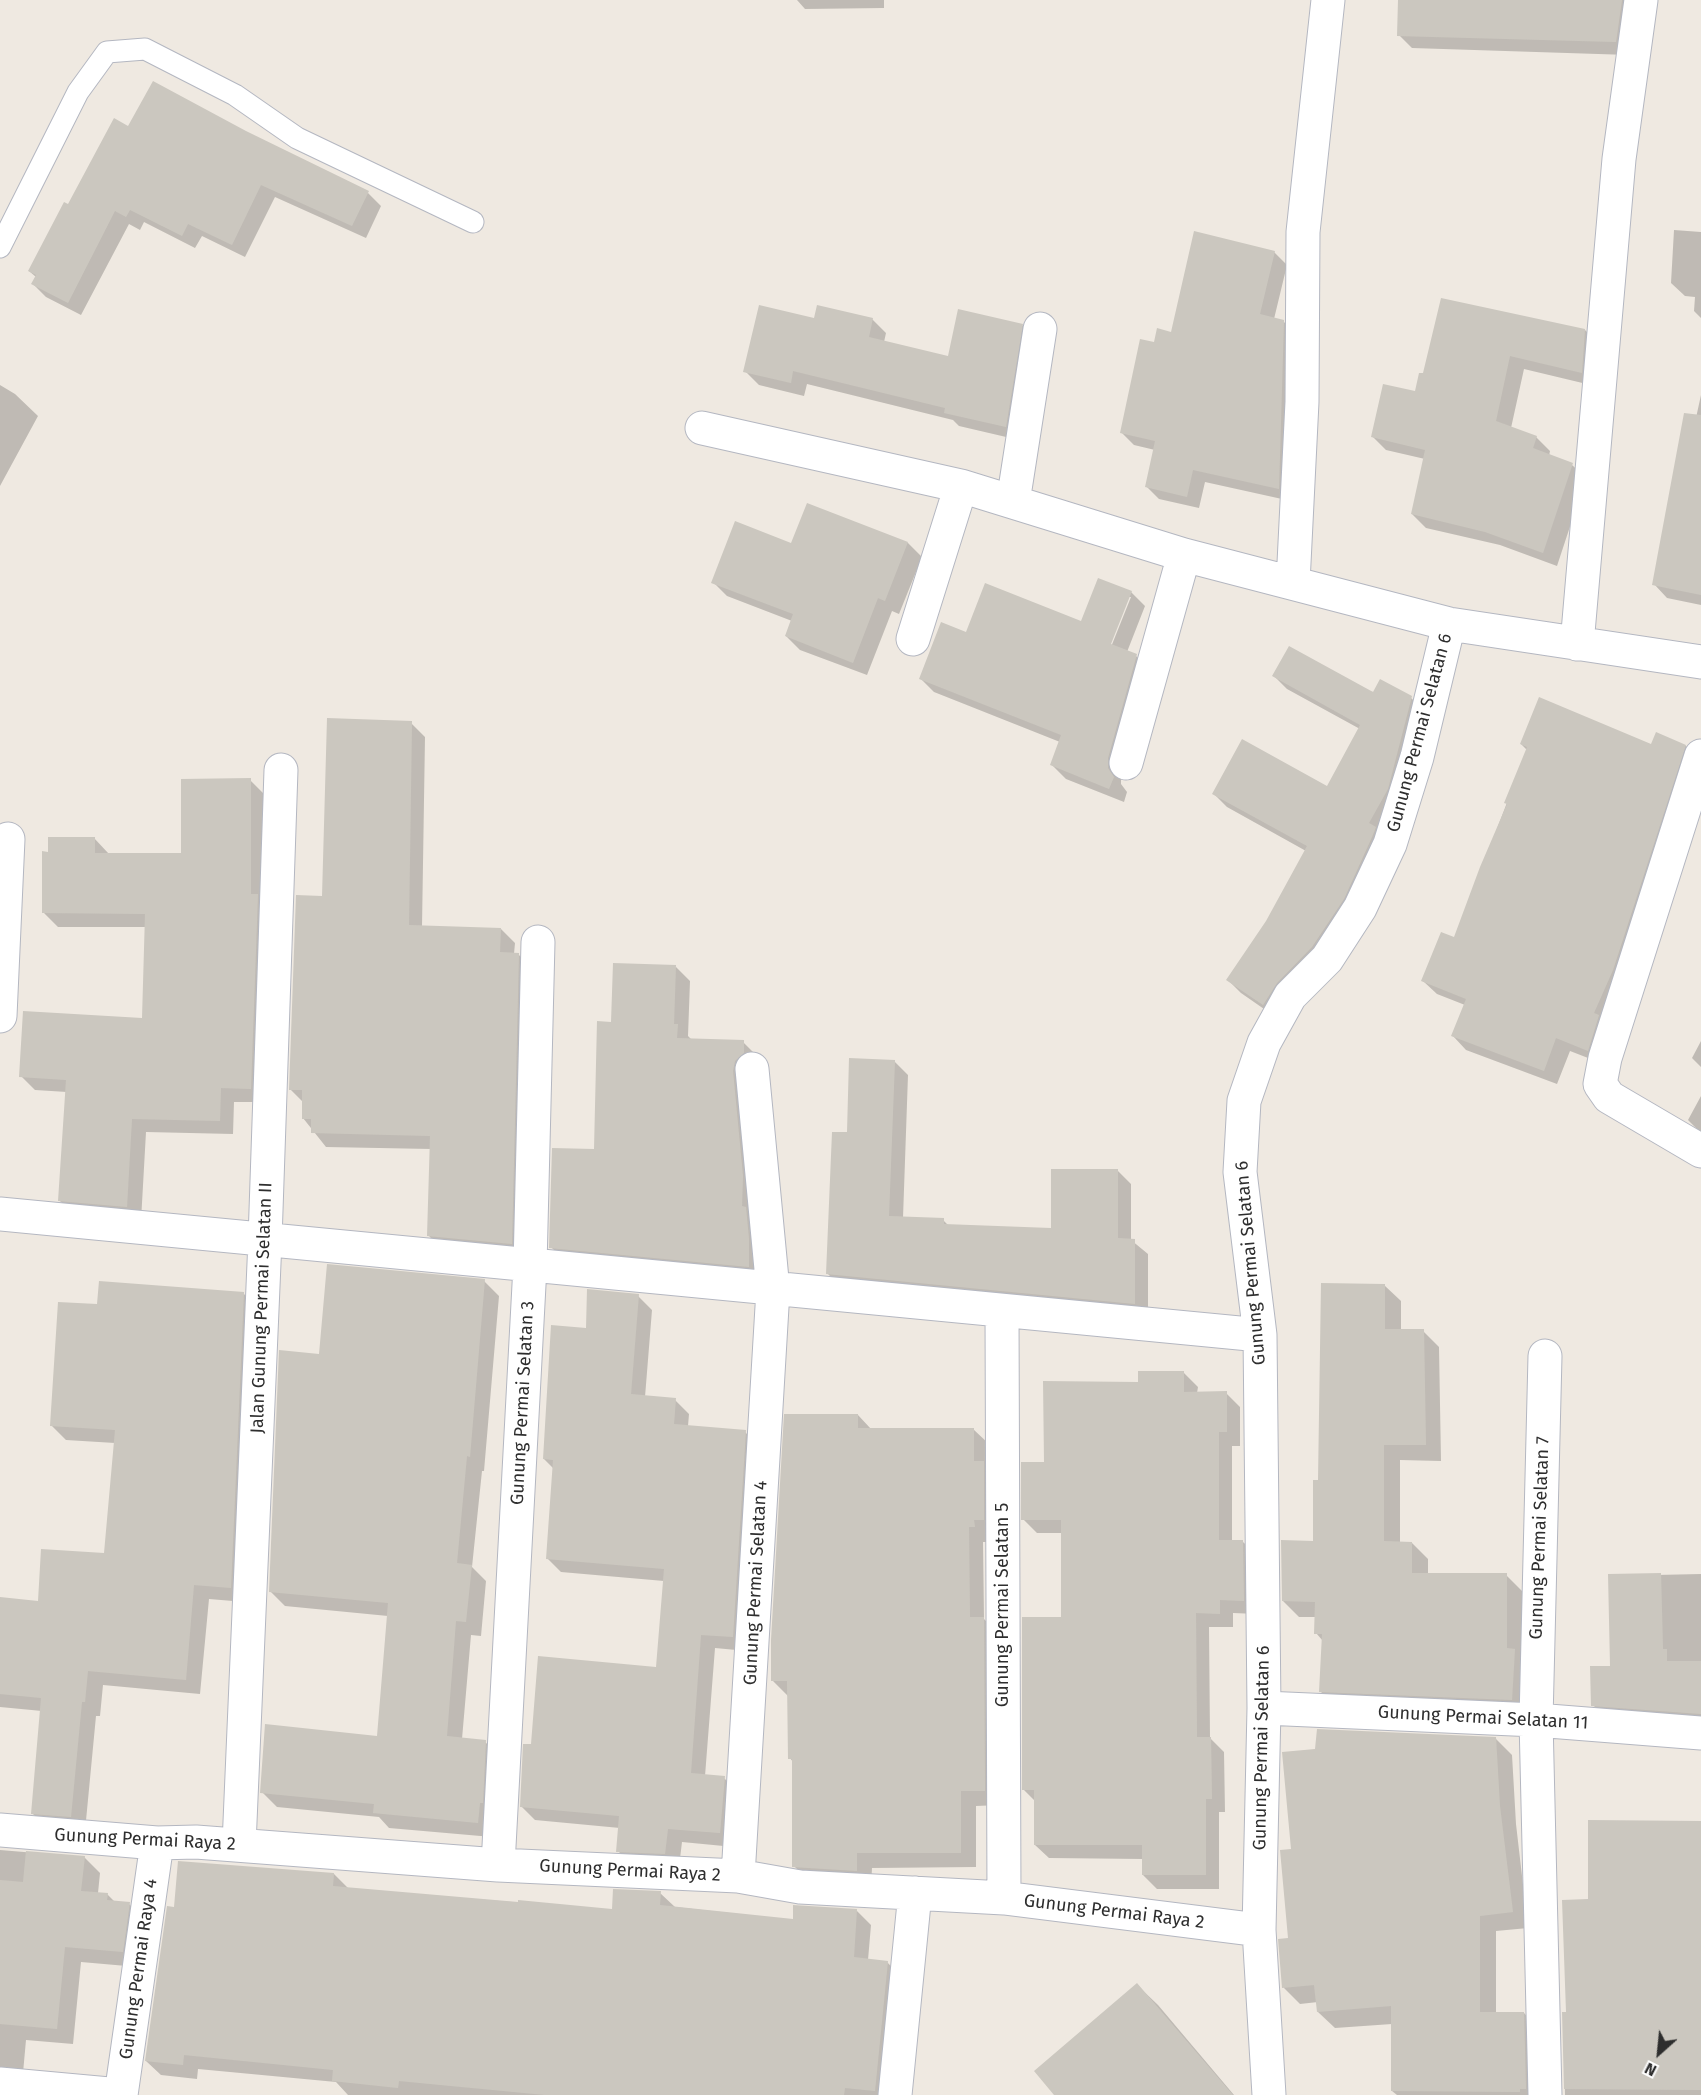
<!DOCTYPE html>
<style>
body{margin:0}
#map{position:relative;width:1701px;height:2095px;overflow:hidden;background:#efe9e1;font-family:"Fira Sans",sans-serif}
canvas{display:block}
.north{position:absolute;left:1629px;top:2023px;width:60px;height:60px;-webkit-text-stroke:4px #fff;paint-order:stroke;rotate:207deg;font-size:16px;font-weight:700;line-height:24px;text-align:center;color:#2e2e2e}
.north::after{content:'';display:block;margin:auto;width:21px;height:27px;background:#2e2e2e;clip-path:polygon(50% 0,100% 100%,50% 72%,0 100%)}
</style>
<div id="map">
<canvas width="1701" height="2095"></canvas>
<div class="north">N</div>
</div>
<script>
const g = document.querySelector('canvas').getContext('2d');
g.lineJoin = 'round';
function paint(path, color) {
  g.fillStyle = color;
  g.fill(path, 'evenodd');
}
function shape(rows) {
  const path = new Path2D();
  for (const r of rows) {
    path.moveTo(r[0], r[1]);
    for (let i = 2; i < r.length; i += 2) path.lineTo(r[i], r[i + 1]);
  }
  return path;
}
function stroke(path, color, width, dash) {
  g.strokeStyle = color;
  g.lineWidth = width;
  g.lineCap = dash ? 'butt' : 'round';
  g.setLineDash(dash || []);
  g.stroke(path);
}
function write(font, color, halo, rows, align = 'center') {
  g.font = font + ' "Fira Sans",sans-serif';
  g.lineWidth = 4.5;
  g.setLineDash([]);
  g.textBaseline = 'middle';
  g.strokeStyle = halo;
  g.fillStyle = color;
  for (const [text, x, y, turn = 0] of rows) {
    g.save();
    g.translate(x, y);
    g.rotate((+turn || 0) * Math.PI / 180);
    g.textAlign = isNaN(turn) ? turn : align;
    if (halo) g.strokeText(text, 0, 0);
    g.fillText(text, 0, 0);
    g.restore();
  }
}
paint(shape([
 [797,0,884,0,884,8,805,9],
 [1400,0,1634,0,1629,55,1412,48,1399,35],
 [128,128,245,133,368,193,381,206,366,238,275,197,245,257,202,236,195,248,144,222,140,230,129,224,81,315,46,297,33,284,36,277,29,271,68,206],
 [1674,230,1701,232,1701,318,1694,311,1695,297,1685,296,1671,283],
 [1274,252,1287,265,1274,319,1283,321,1296,334,1291,501,1205,482,1199,508,1159,499,1146,486,1155,450,1134,445,1122,433,1155,344,1172,333],
 [872,319,886,333,884,342,949,357,1022,325,1036,339,1019,440,959,426,953,420,807,384,804,396,759,385,745,371],
 [1585,330,1599,344,1595,386,1524,369,1511,428,1536,437,1550,451,1549,456,1572,465,1586,478,1557,566,1500,545,1426,528,1412,514,1425,459,1386,450,1372,436,1416,393,1420,374],
 [0,385,15,394,38,416,0,486],
 [1701,395,1701,605,1667,598,1654,584,1685,468],
 [808,505,908,543,922,557,899,614,892,611,867,675,800,650,786,636,792,621,727,596,713,582,792,545],
 [1131,592,1145,606,1127,652,1136,656,1150,670,1121,773,1121,784,1127,792,1124,802,1066,779,1052,765,1060,742,934,692,921,679,967,634,1082,623],
 [1128,597,1131,597,1109,652,1106,651],
 [1274,676,1411,698,1425,711,1388,841,1277,1018,1241,993,1228,980,1267,922,1306,851,1227,807,1214,794,1328,788,1360,729,1287,689],
 [411,723,425,737,422,927,501,929,515,943,514,954,518,954,532,968,525,1258,443,1250,429,1236,431,1149,326,1147,303,1118,303,1102,290,1089,323,897],
 [1521,744,1686,746,1699,760,1601,1063,1570,1051,1557,1084,1466,1050,1453,1036,1465,1005,1437,994,1423,981,1455,939,1527,750],
 [250,780,264,794,265,1102,234,1102,233,1134,146,1132,141,1221,73,1214,59,1200,67,1092,35,1090,21,1076,143,1020,146,927,58,927,44,913,50,853,94,838,109,854,183,854],
 [676,967,690,981,688,1036,691,1039,743,1042,757,1056,762,1280,565,1261,551,1247,595,1151,612,1023],
 [1701,1041,1701,1067,1692,1058],
 [894,1061,908,1075,903,1218,943,1220,949,1226,1052,1229,1117,1170,1131,1184,1131,1240,1148,1254,1148,1317,842,1288,828,1274,848,1134],
 [1701,1096,1701,1133,1688,1120],
 [484,1281,499,1296,484,1471,482,1471,472,1567,486,1581,481,1636,471,1635,462,1739,485,1742,500,1756,492,1837,389,1828,379,1817,277,1807,262,1792,378,1737,388,1616,285,1606,270,1591,320,1356],
 [1384,1285,1401,1301,1401,1330,1423,1331,1439,1347,1441,1461,1400,1460,1400,1543,1412,1543,1428,1559,1428,1574,1506,1575,1522,1591,1522,1659,1527,1716,1336,1707,1320,1691,1323,1641,1316,1633,1316,1617,1299,1617,1283,1601,1315,1542,1320,1481],
 [243,1293,258,1308,245,1602,209,1599,200,1694,103,1685,100,1716,96,1716,85,1831,47,1828,32,1813,42,1711,0,1707,0,1599,40,1603,105,1554,115,1443,66,1440,52,1426,99,1306],
 [638,1296,652,1310,645,1397,675,1400,689,1414,688,1426,745,1432,759,1446,747,1651,715,1648,705,1776,724,1778,738,1792,734,1847,682,1842,679,1867,632,1865,618,1851,620,1828,535,1820,521,1806,532,1746,658,1669,664,1581,561,1572,547,1558,554,1469,544,1459,588,1329],
 [1184,1373,1198,1387,1197,1393,1226,1393,1240,1407,1240,1446,1232,1446,1232,1541,1243,1542,1257,1555,1257,1614,1233,1613,1233,1627,1209,1627,1210,1738,1224,1752,1225,1812,1219,1812,1219,1889,1157,1889,1143,1875,1143,1859,1049,1858,1035,1845,1035,1801,1024,1790,1063,1619,1063,1533,1037,1533,1023,1519,1045,1463,1140,1383],
 [858,1415,871,1429,973,1429,989,1444,989,1542,983,1542,984,1619,999,1634,999,1805,976,1806,976,1867,872,1868,871,1886,809,1881,794,1866,793,1762,790,1758,788,1696,773,1681],
 [1701,1574,1701,1726,1607,1719,1593,1705,1612,1667,1610,1576],
 [1495,1738,1512,1755,1516,1824,1528,1928,1496,1931,1496,2013,1524,2013,1540,2030,1542,2095,1397,2095,1392,2091,1392,2024,1335,2028,1318,2012,1318,2002,1300,2004,1284,1988,1290,1939,1293,1850],
 [1701,1822,1701,2095,1565,2095,1563,2013,1567,2013,1590,1901],
 [0,1850,84,1857,100,1873,98,1893,107,1894,116,1903,129,1904,145,1920,138,1967,81,1962,73,2044,26,2040,23,2073,0,2071],
 [334,1874,349,1889,613,1910,660,1893,675,1907,794,1920,856,1910,871,1925,868,1960,887,1962,901,1977,890,2095,348,2095,336,2082,198,2069,197,2079,161,2075,146,2061,175,1908],
 [1137,1985,1158,2005,1234,2095,1056,2095]
]), '#0003');
paint(shape([
 [1398,0,1622,0,1616,42,1397,36],
 [153,81,246,131,369,191,352,226,261,185,232,245,188,224,182,236,130,210,126,217,115,211,68,303,31,284,36,275,28,271,64,202,68,204,114,118,128,126],
 [1194,231,1275,251,1260,314,1284,320,1279,489,1193,470,1187,497,1145,487,1155,441,1120,433,1140,339,1154,342,1157,328,1171,332],
 [1441,298,1585,329,1582,373,1510,356,1496,421,1537,436,1533,448,1573,463,1543,553,1485,532,1411,514,1425,450,1371,437,1383,384,1415,391,1419,373,1423,373],
 [759,305,814,318,817,305,873,318,869,337,948,356,958,309,1023,324,1006,427,944,413,945,408,793,371,791,383,743,372],
 [1684,413,1701,415,1701,595,1652,585],
 [807,503,908,542,885,601,878,598,853,663,785,636,793,614,711,583,735,521,791,543],
 [1098,578,1132,591,1111,644,1137,654,1108,758,1108,768,1114,777,1109,789,1050,765,1061,735,919,679,941,622,966,632,985,583,1081,621],
 [1289,646,1373,692,1380,679,1412,696,1388,789,1369,823,1376,827,1372,837,1344,899,1312,947,1277,983,1263,1005,1226,980,1266,921,1307,846,1212,794,1242,739,1327,786,1360,725,1272,676],
 [1539,697,1651,744,1656,732,1686,745,1613,970,1594,1013,1599,1015,1588,1051,1556,1038,1544,1071,1451,1036,1466,999,1421,981,1441,932,1454,937,1480,867,1507,804,1504,803,1527,747,1520,744],
 [327,718,412,721,409,925,501,928,500,952,519,953,512,1244,427,1236,430,1136,311,1133,311,1119,302,1119,302,1090,289,1090,296,895,322,896],
 [251,778,251,894,258,894,251,1089,221,1088,220,1121,132,1119,127,1207,58,1201,66,1080,19,1077,23,1011,142,1018,145,914,42,913,42,851,48,852,48,837,95,837,95,853,181,853,181,779],
 [613,963,676,965,674,1024,678,1024,677,1038,744,1040,744,1053,735,1061,733,1071,743,1176,742,1206,746,1207,749,1239,749,1267,549,1248,552,1148,594,1149,597,1021,611,1022],
 [849,1058,895,1060,889,1216,944,1218,944,1224,1051,1228,1051,1169,1118,1169,1118,1238,1135,1239,1135,1304,826,1274,832,1132,847,1132],
 [327,1264,485,1279,470,1457,467,1456,457,1563,472,1565,466,1622,456,1621,447,1736,486,1740,483,1803,480,1803,478,1823,373,1813,374,1804,260,1793,265,1724,377,1736,388,1603,269,1592,279,1350,319,1354],
 [99,1281,244,1292,231,1588,194,1585,186,1680,88,1671,85,1702,82,1702,71,1817,31,1814,41,1698,0,1694,0,1597,38,1601,41,1549,104,1553,115,1430,50,1426,58,1302,97,1304],
 [1321,1283,1385,1284,1385,1329,1424,1329,1426,1445,1384,1445,1384,1541,1412,1542,1412,1573,1507,1573,1507,1648,1515,1649,1512,1700,1319,1692,1322,1634,1314,1634,1315,1602,1282,1601,1281,1540,1313,1541,1313,1480,1318,1480],
 [587,1289,639,1294,631,1394,676,1398,674,1424,746,1430,733,1637,701,1635,691,1773,725,1776,720,1833,668,1829,665,1854,616,1852,619,1816,520,1807,523,1744,531,1744,538,1656,656,1667,664,1569,546,1559,553,1460,543,1459,551,1325,586,1328],
 [1138,1371,1184,1371,1184,1392,1227,1391,1227,1432,1219,1432,1219,1540,1243,1540,1244,1601,1220,1600,1220,1614,1196,1613,1197,1737,1211,1737,1212,1799,1206,1799,1206,1875,1142,1875,1142,1845,1034,1845,1034,1790,1022,1790,1022,1617,1061,1617,1061,1520,1021,1520,1021,1462,1044,1462,1043,1381,1138,1382],
 [784,1414,858,1414,858,1428,974,1428,974,1461,984,1461,984,1520,974,1520,975,1527,969,1527,970,1617,984,1617,985,1791,961,1791,961,1853,857,1853,857,1871,792,1867,792,1759,788,1759,787,1681,771,1681,771,1640],
 [1661,1573,1663,1649,1667,1649,1667,1661,1701,1661,1701,1714,1591,1706,1590,1666,1610,1666,1608,1574],
 [1317,1729,1496,1737,1500,1806,1513,1912,1480,1916,1480,2012,1524,2012,1526,2089,1520,2089,1520,2092,1391,2091,1391,2006,1317,2012,1314,1985,1282,1988,1278,1939,1288,1938,1280,1850,1291,1849,1282,1752,1315,1749],
 [1588,1820,1701,1821,1701,2090,1564,2089,1562,2012,1566,2012,1562,1900,1588,1899],
 [26,1851,85,1856,81,1891,108,1893,107,1900,130,1902,123,1952,65,1947,57,2029,0,2024,0,1880,23,1882],
 [178,1861,334,1873,333,1886,518,1902,518,1900,612,1909,613,1889,661,1891,660,1905,793,1919,793,1905,857,1909,854,1957,888,1961,875,2091,845,2088,844,2095,545,2095,399,2081,398,2088,332,2081,333,2070,184,2055,183,2065,145,2061,167,1906,174,1907],
 [1137,1983,1233,2095,1054,2095,1034,2071]
]), '#cbc7bf');
const lane = shape([
 [0,247,78,92,107,52,145,49,235,95,297,138,473,222]
]);
const street = shape([
 [702,428,961,486,1184,555,1449,624,1701,662],
 [1013,502,1040,329],
 [1293,583,1302,402,1303,232,1328,0],
 [913,639,961,486],
 [1577,644,1619,159,1641,0],
 [1701,756,1605,1058,1600,1084,1609,1097,1701,1151],
 [1126,763,1184,555],
 [0,1016,8,839],
 [0,1214,1260,1335],
 [1002,1312,1004,1898],
 [1264,1708,1536,1720,1701,1733],
 [0,1830,157,1843,196,1842,498,1865,738,1876,800,1887,1004,1898,1259,1930],
 [239,1845,265,1240,281,770],
 [498,1865,530,1266,538,942],
 [738,1876,773,1290,752,1069],
 [0,2084,120,2095],
 [121,2095,157,1843],
 [895,2095,915,1893],
 [1269,2095,1259,1930,1264,1708,1260,1335,1240,1172,1244,1101,1264,1043,1290,996,1327,959,1360,908,1390,844,1417,757,1449,624],
 [1545,2095,1536,1720,1545,1356]
]);
stroke(lane, '#b4b7c1', 23);
stroke(street, '#b4b7c1', 35);
stroke(lane, '#fff', 21);
stroke(street, '#fff', 33);
write('18px', '#2e2e2e', '#fff', [
 ["Gunung Permai Selatan 6",1420,733,-75],
 ["Gunung Permai Selatan 6",1251,1263,-95],
 ["Jalan Gunung Permai Selatan II",262,1308,-88],
 ["Gunung Permai Selatan 3",523,1403,-87],
 ["Gunung Permai Selatan 7",1540,1538,-88],
 ["Gunung Permai Selatan 4",756,1583,-87],
 ["Gunung Permai Selatan 5",1003,1605,-90],
 ["Gunung Permai Selatan 11",1483,1718,3],
 ["Gunung Permai Selatan 6",1262,1748,-89],
 ["Gunung Permai Raya 2",145,1840,3],
 ["Gunung Permai Raya 2",630,1871,3],
 ["Gunung Permai Raya 2",1114,1912,7],
 ["Gunung Permai Raya 4",139,1969,-82]
]);
</script>
